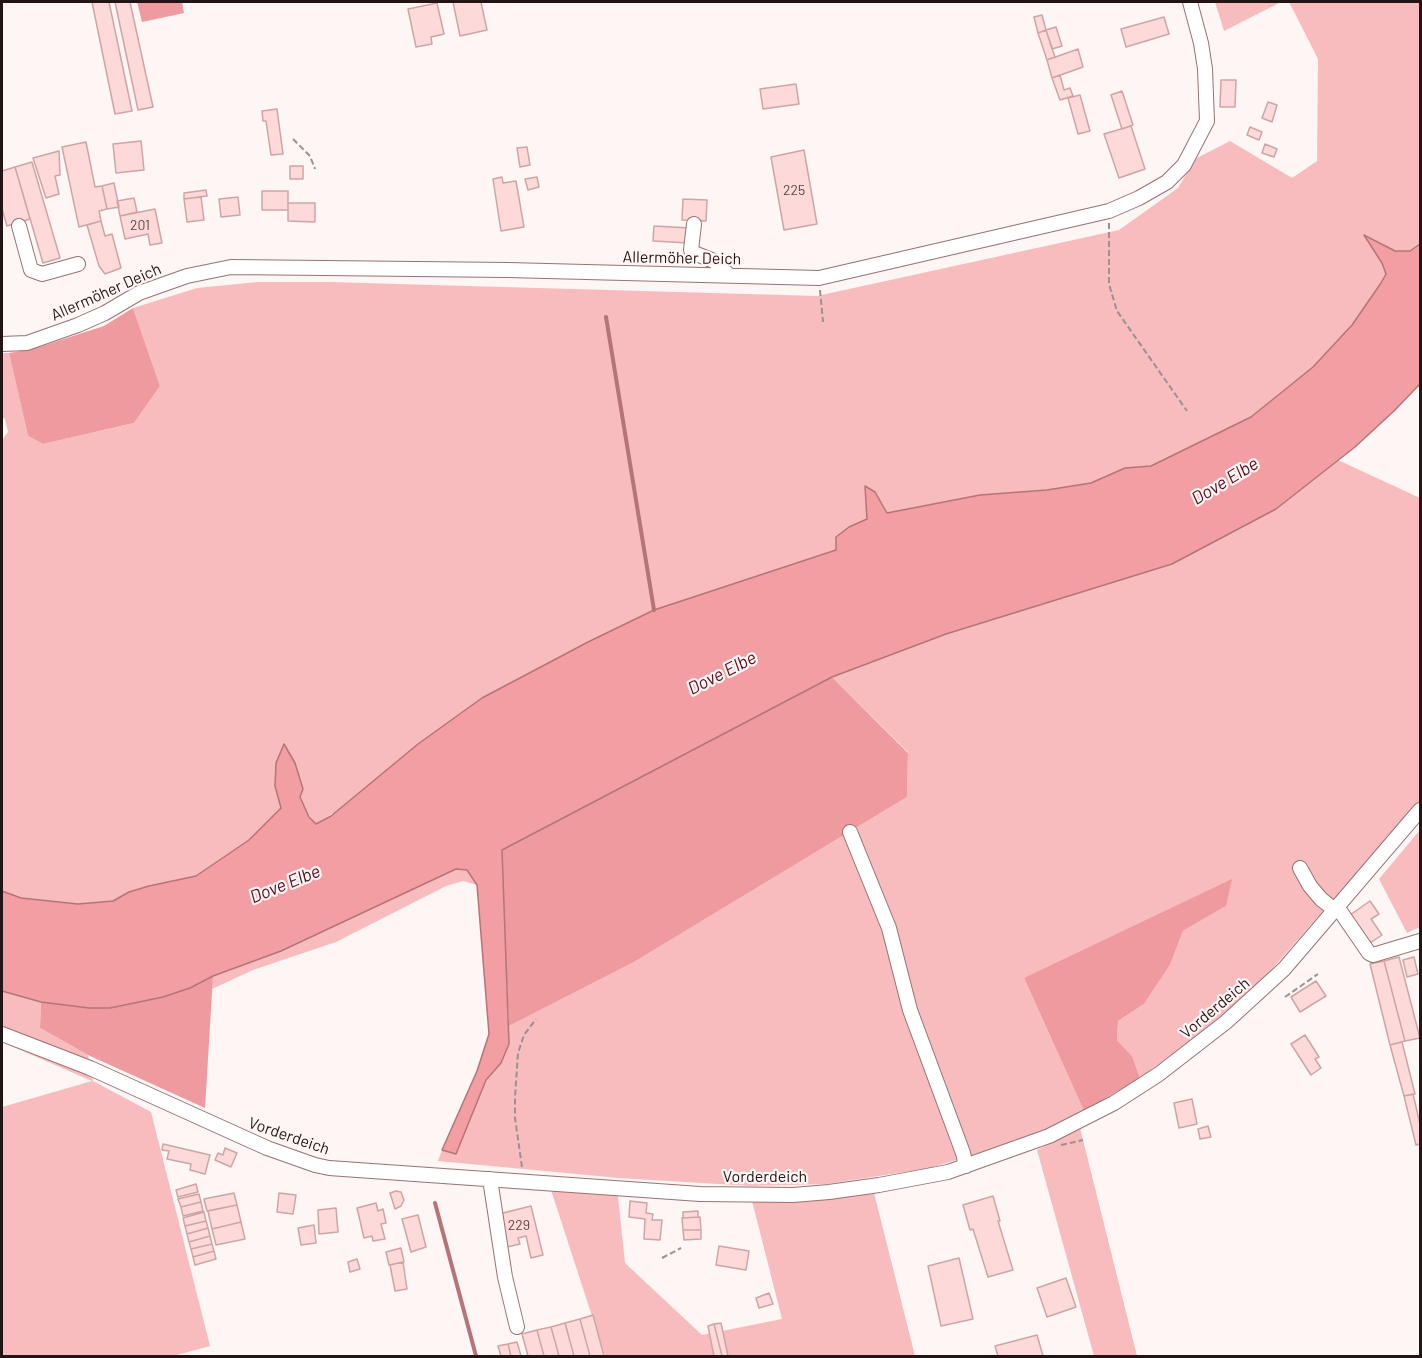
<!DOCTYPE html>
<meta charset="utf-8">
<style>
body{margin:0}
#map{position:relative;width:1422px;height:1358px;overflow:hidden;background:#fef5f5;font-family:Barlow,sans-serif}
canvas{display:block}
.frame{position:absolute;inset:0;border:3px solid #231415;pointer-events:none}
</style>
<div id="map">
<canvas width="1422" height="1358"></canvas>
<div class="frame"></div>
</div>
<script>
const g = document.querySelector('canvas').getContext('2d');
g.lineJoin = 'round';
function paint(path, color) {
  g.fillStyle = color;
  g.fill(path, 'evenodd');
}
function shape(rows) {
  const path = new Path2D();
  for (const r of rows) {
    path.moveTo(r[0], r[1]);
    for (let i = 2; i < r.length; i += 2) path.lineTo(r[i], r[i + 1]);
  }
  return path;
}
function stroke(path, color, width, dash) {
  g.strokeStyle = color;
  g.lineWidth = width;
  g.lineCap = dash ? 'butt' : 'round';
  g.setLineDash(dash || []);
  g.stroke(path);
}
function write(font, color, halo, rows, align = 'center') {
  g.font = font + ' Barlow,sans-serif';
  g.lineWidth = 4.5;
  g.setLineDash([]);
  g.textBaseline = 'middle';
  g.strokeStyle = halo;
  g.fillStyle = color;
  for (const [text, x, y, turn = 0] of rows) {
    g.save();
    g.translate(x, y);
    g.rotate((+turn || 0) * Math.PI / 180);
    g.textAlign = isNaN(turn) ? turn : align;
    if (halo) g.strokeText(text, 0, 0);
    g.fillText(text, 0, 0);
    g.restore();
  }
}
paint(shape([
 [1215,2,1281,2,1224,31],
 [1289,2,1420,2,1420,244,1410,251,1395,251,1366,235,1382,263,1386,274,1381,283,1352,325,1313,368,1251,417,1151,466,1125,468,1091,483,1047,490,980,495,887,513,875,492,867,519,849,527,837,550,654,610,316,824,310,817,300,797,275,786,281,808,249,840,196,876,149,886,129,892,113,901,78,904,21,898,2,891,2,440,8,432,5,419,2,417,2,353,9,353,28,436,43,444,134,423,160,386,133,308,197,288,258,282,329,282,817,296,1119,230,1178,188,1195,159,1230,141,1292,178,1317,161,1318,59],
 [1338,460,1420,498,1420,807,1322,912,1245,1000,1140,1078,1132,1056,1117,1040,1118,1021,1144,1004,1170,965,1183,931,1226,906,1024,978,1084,1111,1025,1139,930,1168,827,1184,751,1186,619,1178,438,1161,442,1150,456,1154,486,1080,501,1063,509,1044,509,1026,634,962,907,797,908,752,832,677,1276,509],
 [1420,830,1420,927,1407,933,1379,879],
 [456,869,467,870,477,885,463,881,446,886,336,942,253,970,212,989,213,976,281,951],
 [2,991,41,1002,40,1028,88,1055,93,1081,151,1112,210,1346,173,1356,2,1356,2,1107,92,1081,2,1042],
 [1080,1128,1137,1356,1094,1356,1037,1150],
 [549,1184,617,1187,625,1263,702,1335,782,1319,751,1197,873,1189,915,1356,605,1356]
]), '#f8bcbe');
paint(shape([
 [137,2,182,2,184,13,142,22],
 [133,308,160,386,134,423,43,444,28,436,9,353,33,349,104,326],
 [832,677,908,753,907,797,634,962,509,1026,501,850],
 [1232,879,1226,906,1183,931,1170,965,1144,1004,1118,1021,1117,1040,1132,1056,1140,1078,1084,1111,1024,978],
 [213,976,205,1108,88,1055,40,1028,41,1002,89,1008,190,988]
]), '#ef9a9e');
const water = shape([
 [1364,235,1395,251,1410,251,1420,244,1420,384,1394,411,1355,447,1276,509,1172,564,946,634,832,677,502,850,509,1044,501,1063,486,1080,456,1154,442,1150,477,1071,489,1034,477,885,467,870,456,869,281,951,213,976,190,988,163,997,110,1008,89,1008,41,1002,2,991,2,891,21,898,78,904,113,901,129,892,149,886,196,876,249,840,281,808,275,786,276,763,284,744,295,763,303,789,300,797,309,817,316,824,331,816,418,744,482,698,588,642,654,610,836,550,836,537,849,527,867,519,865,486,875,492,887,513,980,495,1047,490,1091,483,1125,468,1151,466,1251,417,1313,367,1352,325,1381,283,1386,274,1382,263,1364,235]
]);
paint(water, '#f39ea2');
stroke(water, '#b57578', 1.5);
stroke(shape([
 [606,317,654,610],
 [435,1203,476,1356]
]), '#b57578', 4);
const building = shape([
 [92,2,109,2,132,111,115,114,92,2],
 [115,2,130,2,153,107,138,110,115,2],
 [453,2,481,2,487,30,460,36,453,2],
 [437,3,444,34,431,37,432,44,416,47,408,9,437,3],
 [1042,15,1046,30,1038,33,1034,17,1042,15],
 [1164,17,1169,34,1126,47,1121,29,1164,17],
 [1056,27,1062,46,1052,49,1046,30,1056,27],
 [1046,30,1055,57,1047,60,1038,33,1046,30],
 [1078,49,1083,67,1052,78,1047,60,1078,49],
 [1060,75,1064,90,1070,88,1073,96,1060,100,1052,78,1060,75],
 [1221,80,1236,80,1235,107,1220,107,1221,80],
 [796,84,799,104,763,109,760,89,796,84],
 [1122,91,1133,125,1122,129,1111,95,1122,91],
 [1080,95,1090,131,1078,134,1068,98,1080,95],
 [1268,102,1277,105,1272,122,1262,118,1268,102],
 [277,109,283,154,271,155,266,121,263,121,262,111,277,109],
 [1131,126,1145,169,1119,178,1104,134,1131,126],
 [1250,127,1262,132,1259,140,1247,135,1250,127],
 [141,141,144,170,116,173,113,144,141,141],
 [86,142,95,187,102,186,107,209,99,211,101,221,79,227,62,147,86,142],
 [1265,144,1277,149,1274,157,1262,153,1265,144],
 [527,147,530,165,520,167,517,148,527,147],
 [804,150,817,224,784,230,771,157,804,150],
 [59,151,60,175,55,176,59,194,46,198,33,158,59,151],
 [32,162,60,258,43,263,15,167,32,162],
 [290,166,303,166,303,179,290,179,290,166],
 [15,167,30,219,7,226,2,209,2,171,15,167],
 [502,177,503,183,516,181,524,227,501,231,493,179,502,177],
 [537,177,539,187,528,190,525,179,537,177],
 [114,183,119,207,107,209,102,186,114,183],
 [206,190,207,196,184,199,184,193,206,190],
 [262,191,288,191,288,210,262,210,262,191],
 [201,197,204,220,187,222,184,199,201,197],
 [238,197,240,215,221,217,219,199,238,197],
 [134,198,137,212,120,216,117,201,134,198],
 [683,199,707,200,706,221,682,220,683,199],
 [288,203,315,203,315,222,288,221,288,203],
 [155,209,162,243,150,245,148,234,125,239,120,216,155,209],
 [101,221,105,236,112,234,121,268,105,274,99,266,87,225,101,221],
 [654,226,690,228,689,243,653,241,654,226],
 [1370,901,1379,914,1371,919,1382,935,1370,943,1350,915,1370,901],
 [1399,957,1420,1038,1405,1041,1384,961,1399,957],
 [1414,957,1418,974,1407,977,1403,960,1414,957],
 [1384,961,1405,1041,1390,1045,1370,964,1384,961],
 [1316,981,1326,996,1300,1012,1291,997,1316,981],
 [1305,1035,1319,1057,1315,1059,1321,1068,1311,1075,1291,1044,1305,1035],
 [1402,1042,1415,1094,1404,1096,1390,1045,1402,1042],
 [1413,1094,1420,1124,1420,1144,1416,1145,1404,1096,1413,1094],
 [1192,1099,1197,1124,1179,1128,1174,1103,1192,1099],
 [1208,1126,1211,1137,1200,1139,1198,1129,1208,1126],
 [163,1144,210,1155,205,1174,190,1170,191,1164,167,1159,169,1151,162,1150,163,1144],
 [225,1148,237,1153,231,1167,215,1160,218,1153,223,1155,225,1148],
 [196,1184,198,1192,178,1197,176,1190,196,1184],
 [396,1191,401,1192,404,1200,401,1206,395,1209,390,1193,396,1191],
 [234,1193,237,1205,207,1211,204,1199,234,1193],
 [279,1193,296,1195,293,1214,277,1212,279,1193],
 [199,1194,201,1202,181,1207,178,1199,199,1194],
 [993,1196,1000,1221,998,1221,1013,1270,988,1277,973,1229,970,1230,963,1205,993,1196],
 [630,1201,647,1203,646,1213,653,1214,652,1220,662,1220,660,1240,644,1239,645,1219,629,1217,630,1201],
 [201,1202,203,1211,183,1216,181,1207,201,1202],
 [376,1203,378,1211,383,1209,386,1223,381,1224,385,1239,373,1241,372,1236,364,1238,357,1208,376,1203],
 [237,1205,241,1222,212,1229,208,1211,237,1205],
 [531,1206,543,1255,531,1258,526,1236,518,1238,520,1244,507,1247,499,1214,531,1206],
 [336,1208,338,1232,319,1234,318,1210,336,1208],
 [698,1211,698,1217,683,1218,683,1212,698,1211],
 [204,1212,206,1221,185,1226,183,1218,204,1212],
 [418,1215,426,1247,411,1252,402,1219,418,1215],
 [700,1217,701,1230,683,1230,682,1218,700,1217],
 [206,1221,208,1228,187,1234,185,1226,206,1221],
 [241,1222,245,1239,216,1245,212,1229,241,1222],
 [314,1225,316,1243,301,1245,298,1228,314,1225],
 [208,1228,210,1236,189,1242,187,1234,208,1228],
 [683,1230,701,1230,701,1239,684,1240,683,1230],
 [210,1236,212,1244,191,1249,189,1242,210,1236],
 [212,1244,214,1251,193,1257,191,1249,212,1244],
 [719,1246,749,1251,746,1270,716,1265,719,1246],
 [401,1248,404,1262,389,1265,386,1252,401,1248],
 [214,1251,216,1259,195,1265,193,1257,214,1251],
 [959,1258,973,1319,941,1326,928,1266,959,1258],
 [357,1259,360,1269,350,1272,348,1262,357,1259],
 [403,1262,407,1289,395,1291,390,1265,403,1262],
 [1066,1278,1076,1307,1047,1317,1037,1288,1066,1278],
 [769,1293,773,1304,759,1308,756,1298,769,1293],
 [593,1315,604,1356,590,1356,580,1319,593,1315],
 [580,1319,590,1356,574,1356,565,1323,580,1319],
 [565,1323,574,1356,559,1356,551,1327,565,1323],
 [721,1323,728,1356,722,1356,714,1324,721,1323],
 [714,1324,722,1356,714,1356,708,1326,714,1324],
 [551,1327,559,1356,544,1356,537,1330,551,1327],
 [537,1330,544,1356,528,1356,522,1334,537,1330],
 [1037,1335,1043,1356,998,1356,995,1346,1037,1335],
 [517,1342,521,1356,511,1356,508,1344,517,1342],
 [508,1344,511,1356,501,1356,498,1346,508,1344]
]);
paint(building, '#fed9da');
stroke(building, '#cea5a6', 1.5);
const minor = shape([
 [694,224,691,250,694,253,714,261,729,275],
 [19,226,31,270,42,274,78,264],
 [2,344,27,343,78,325,105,313,139,293,187,276,231,267,508,270,819,278,1109,211,1139,198,1167,182,1184,165,1207,121,1205,69,1201,43,1190,2],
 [850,832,889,928,910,1010,963,1153,966,1166],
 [1300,868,1310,886,1321,899,1336,911],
 [1338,908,1369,953,1373,955,1420,941],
 [2,1034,90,1068,267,1148,315,1165,329,1168,700,1194,793,1195,829,1192,879,1185,948,1172,1049,1136,1114,1103,1159,1074,1226,1022,1284,969,1420,810],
 [490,1179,505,1277,517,1327]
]);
stroke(minor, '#987273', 16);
stroke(shape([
 [293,139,310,156,315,169],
 [1109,223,1109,284,1117,311,1187,411],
 [820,290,823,322],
 [1285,997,1318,974],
 [1061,1145,1083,1140],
 [522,1167,515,1118,515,1097,518,1053,524,1035,536,1019],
 [662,1258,681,1248]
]), '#9c9091', 2, [6, 3]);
stroke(minor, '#fff', 14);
write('14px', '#5a4546', null, [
 ["225",794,190],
 ["201",140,225],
 ["229",519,1225]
]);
write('16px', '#231415', '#fef5f5', [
 ["Allermöher Deich",682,258,1],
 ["Allermöher Deich",106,292,-24],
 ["Vorderdeich",1215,1008,-40],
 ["Vorderdeich",289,1136,19],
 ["Vorderdeich",765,1177]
]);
write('italic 18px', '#590e1c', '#fef5f5', [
 ["Dove Elbe",1225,481,-31],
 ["Dove Elbe",722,673,-27],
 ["Dove Elbe",285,884,-22]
]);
</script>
